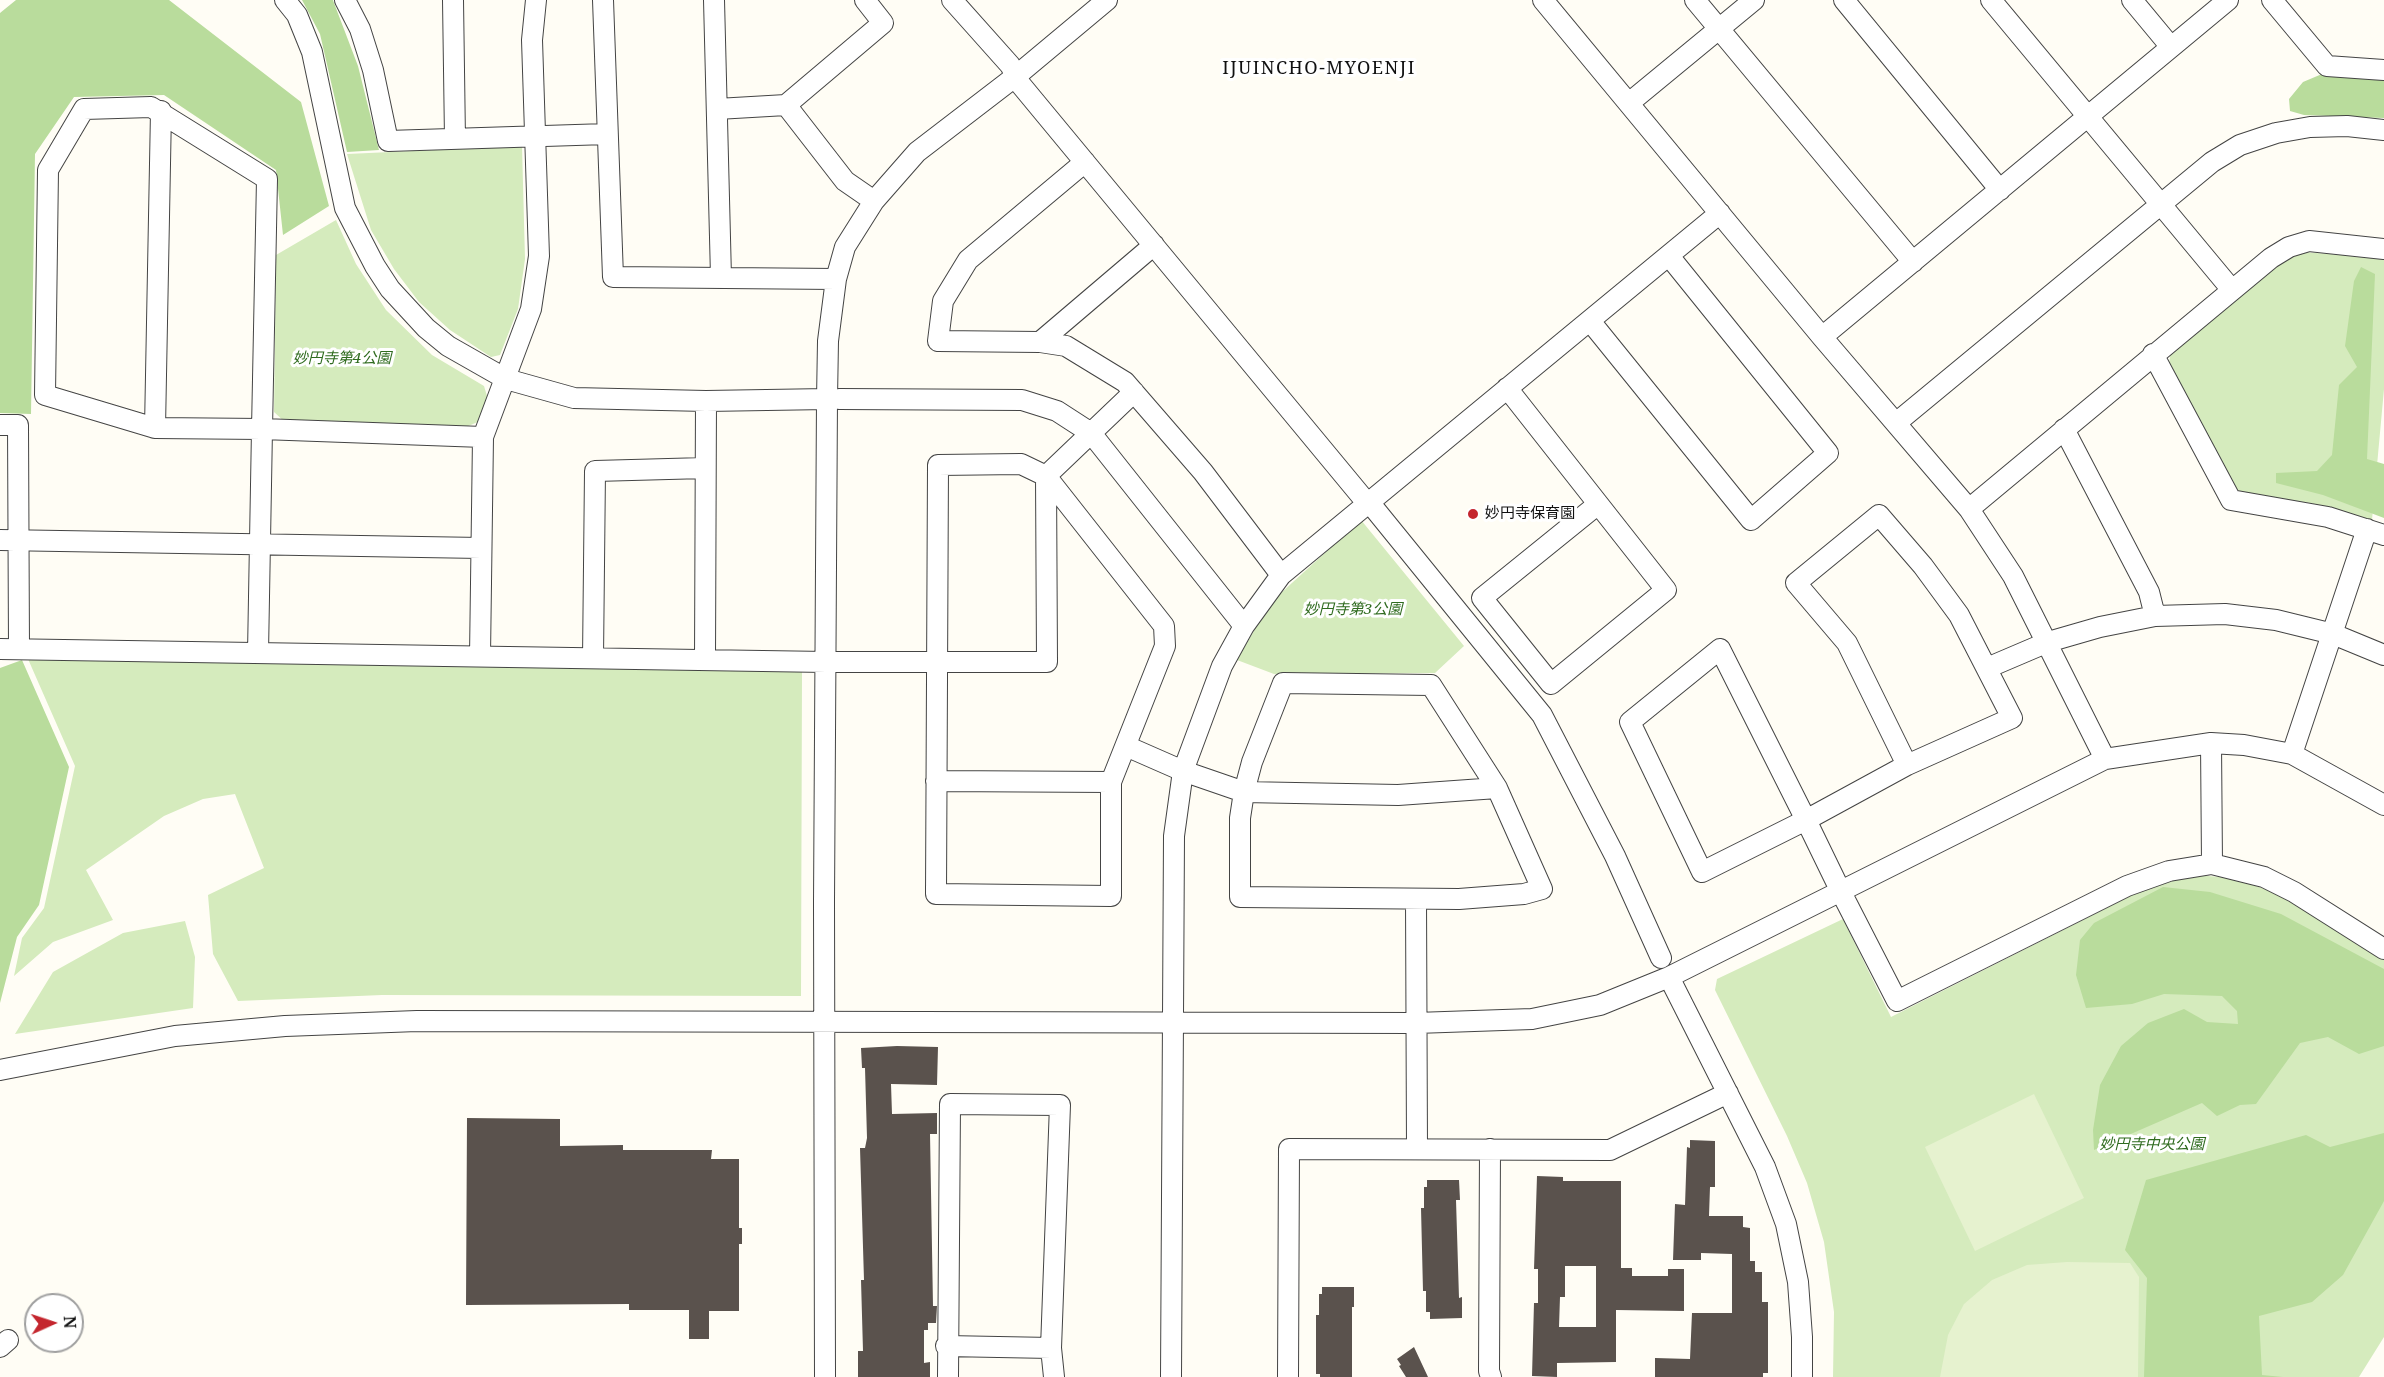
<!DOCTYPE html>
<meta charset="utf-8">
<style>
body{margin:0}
#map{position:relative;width:2384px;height:1377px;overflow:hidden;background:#fffdf5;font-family:"Noto Serif",serif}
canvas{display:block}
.north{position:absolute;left:24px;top:1293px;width:60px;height:60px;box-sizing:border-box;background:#fff;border:2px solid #a0a0a0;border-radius:50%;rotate:87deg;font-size:16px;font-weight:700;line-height:24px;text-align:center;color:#111}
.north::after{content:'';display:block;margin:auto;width:21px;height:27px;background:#c4262e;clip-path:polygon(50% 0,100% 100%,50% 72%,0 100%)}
</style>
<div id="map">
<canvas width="2384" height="1377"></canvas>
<div class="north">N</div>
</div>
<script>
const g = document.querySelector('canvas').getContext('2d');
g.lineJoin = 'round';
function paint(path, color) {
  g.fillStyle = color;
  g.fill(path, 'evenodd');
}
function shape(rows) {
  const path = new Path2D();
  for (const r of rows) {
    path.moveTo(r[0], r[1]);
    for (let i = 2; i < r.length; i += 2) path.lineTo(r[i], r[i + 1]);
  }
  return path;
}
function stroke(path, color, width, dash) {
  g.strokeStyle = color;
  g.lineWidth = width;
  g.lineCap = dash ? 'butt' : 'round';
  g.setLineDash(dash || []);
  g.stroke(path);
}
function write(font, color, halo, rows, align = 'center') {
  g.font = font + ' "Noto Serif","Noto Sans JP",serif';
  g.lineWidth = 6;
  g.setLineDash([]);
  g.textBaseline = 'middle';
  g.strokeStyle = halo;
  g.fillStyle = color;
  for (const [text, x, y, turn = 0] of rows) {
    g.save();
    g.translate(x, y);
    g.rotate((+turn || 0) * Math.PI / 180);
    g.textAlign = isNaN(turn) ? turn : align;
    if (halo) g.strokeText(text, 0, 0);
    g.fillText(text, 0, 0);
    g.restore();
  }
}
paint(shape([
 [522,146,525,259,518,309,500,355,491,357,450,330,419,302,394,269,371,230,347,154],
 [336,220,356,264,386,310,432,355,484,386,487,396,480,421,466,427,287,424,274,412,276,255],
 [2303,252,2384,258,2384,389,2372,520,2310,503,2249,494,2234,489,2169,364,2171,349,2281,261],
 [1361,520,1464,646,1435,673,1274,674,1237,660,1270,603],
 [28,659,802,671,801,996,382,995,238,1001,213,954,208,895,264,868,235,794,203,799,164,816,86,870,113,920,53,942,14,976,22,938,44,908,75,766],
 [2195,875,2233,878,2276,893,2384,960,2384,1337,2359,1377,1833,1377,1834,1312,1824,1242,1807,1183,1787,1136,1715,990,1717,979,1843,919,1891,1017,2158,882],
 [185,921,195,957,193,1008,15,1034,53,972,123,933]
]), '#d5ebbd');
paint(shape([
 [16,0,169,0,301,102,329,206,283,235,276,170,164,95,74,97,35,154,31,414,0,413,0,13],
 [302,0,333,0,334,3,358,66,379,150,347,152,320,34],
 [2322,74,2384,78,2384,118,2304,115,2290,111,2289,99,2303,82],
 [2361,267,2375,274,2367,459,2384,464,2384,518,2323,495,2276,483,2276,473,2317,471,2332,455,2339,385,2357,367,2345,346,2354,281],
 [22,660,69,767,39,905,17,937,0,1003,0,668],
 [2163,887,2210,892,2281,914,2384,969,2384,1046,2359,1054,2328,1037,2300,1043,2256,1104,2240,1105,2217,1116,2202,1103,2094,1150,2093,1130,2100,1085,2121,1046,2148,1023,2184,1009,2207,1022,2238,1024,2237,1011,2222,996,2164,994,2132,1004,2086,1008,2076,975,2080,940,2094,923],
 [2384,1133,2384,1201,2343,1275,2312,1302,2259,1316,2262,1375,2283,1377,2144,1377,2147,1278,2125,1250,2146,1180,2306,1135,2330,1147]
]), '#b9dc9c');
paint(shape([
 [2034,1094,2084,1198,1975,1251,1925,1147],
 [2067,1262,2130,1263,2139,1277,2138,1377,1940,1377,1948,1335,1964,1304,1992,1280,2027,1265]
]), '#e6f2cf');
paint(shape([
 [897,1046,938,1047,937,1085,891,1084,892,1114,937,1113,937,1134,930,1134,933,1306,937,1306,936,1323,928,1323,928,1330,924,1330,924,1363,930,1362,930,1377,858,1377,858,1351,863,1351,861,1280,864,1280,860,1148,865,1148,867,1138,865,1068,862,1068,861,1048],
 [467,1118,560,1119,560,1146,623,1145,623,1150,712,1150,711,1159,739,1159,739,1228,742,1228,742,1244,739,1244,739,1311,709,1311,709,1339,689,1339,689,1310,629,1310,629,1304,466,1305],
 [1690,1140,1715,1141,1715,1187,1710,1187,1709,1216,1743,1216,1743,1227,1750,1228,1750,1261,1755,1261,1755,1272,1762,1272,1762,1302,1768,1302,1768,1373,1763,1373,1763,1377,1655,1377,1655,1358,1690,1359,1692,1313,1732,1313,1732,1254,1701,1253,1701,1260,1673,1260,1675,1204,1685,1205,1687,1147,1690,1148],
 [1537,1176,1563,1177,1563,1181,1621,1181,1621,1268,1632,1268,1632,1276,1668,1276,1668,1269,1684,1269,1684,1311,1616,1310,1616,1362,1557,1363,1557,1377,1532,1376,1534,1303,1538,1303,1538,1269,1534,1269],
 [1565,1266,1596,1266,1596,1327,1559,1327,1560,1297,1565,1297],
 [1427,1180,1459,1180,1460,1200,1456,1200,1459,1298,1462,1297,1462,1318,1430,1319,1430,1312,1426,1312,1426,1291,1423,1291,1421,1208,1424,1208,1424,1187,1427,1187],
 [1322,1287,1354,1287,1354,1307,1352,1307,1352,1377,1320,1377,1320,1374,1316,1374,1316,1315,1319,1315,1319,1294,1322,1294],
 [1414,1347,1428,1377,1406,1377,1399,1366,1401,1365,1397,1359]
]), '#5a524d');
const minor = shape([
 [285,0,297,15,312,52,345,208,375,266,390,289,426,328,448,346,506,379,574,398,706,401,827,399],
 [345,0,360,29,373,70,388,141,607,134],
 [453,0,455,139],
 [603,0,613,277,836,279],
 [714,0,721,277],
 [865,0,883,23,786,105,845,181,874,201],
 [952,0,1010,65,1021,85,1367,503],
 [1543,0,1822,337,1969,509,2013,576,2105,759],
 [1695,0,1913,262],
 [1844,0,2000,190],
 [1991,0,2232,290],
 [2132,0,2171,47],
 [2272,0,2327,66,2384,70],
 [1629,103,1754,0],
 [151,107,267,179,262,429,155,428,45,395,48,170,84,109,151,107],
 [717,109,786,105],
 [1085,162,968,260,943,301,938,341,1040,342,1066,346,1125,382,1203,472,1281,575],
 [1590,321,1751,520,1828,453,1669,256],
 [1822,337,2228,0],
 [1040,342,1154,245],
 [2153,354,2231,500,2328,517,2384,535],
 [1507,388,1666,590,1551,684,1482,598,1597,505],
 [839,399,1022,400,1057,411,1091,433,1244,626],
 [1896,423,2212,162,2240,145,2276,133,2310,127,2347,126,2384,130],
 [0,425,18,425,19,649],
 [155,428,161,111],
 [2064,429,2149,592,2155,616],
 [1021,464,1046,476,1164,626,1165,646,1111,782,1111,896,936,894,938,465,1021,464],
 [1369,502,1542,715,1615,856,1661,958],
 [1969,509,2271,258,2289,247,2309,241,2384,249],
 [0,540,481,548],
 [0,649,826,662,1047,662,1046,476,1134,392],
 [258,653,262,429,483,437],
 [480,656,483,437,531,309,539,256,532,40,536,0],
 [593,658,595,471,705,468],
 [705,660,706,401],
 [1987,668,2048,642,2100,627,2155,616,2225,614,2276,620,2333,634,2384,655],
 [1283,683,1431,685,1497,788,1542,889,1524,894,1459,899,1240,897,1240,818,1244,792,1252,762,1283,683],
 [2211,743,2212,864],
 [1126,746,1183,771,1244,792,1398,795,1497,788],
 [2292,754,2367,529],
 [1907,765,1847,643,1796,583,1879,515,1923,566,1959,615,2012,718,1907,765,1806,820,1702,872,1630,722,1720,649,1806,820,1841,892,1897,1001,2127,886,2169,871,2212,864,2264,877,2294,892,2384,949],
 [936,781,1111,782],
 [1416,899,1417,1149],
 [1669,977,1765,1167,1786,1224,1798,1282,1802,1337,1802,1377],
 [0,1070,175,1036,285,1026,417,1021,1416,1023,1532,1019,1600,1005,1669,977,2105,759,2211,743,2244,745,2292,754,2384,805],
 [1490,1149,1489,1371,1491,1377],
 [946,1346,1051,1348],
 [0,1347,8,1340],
 [825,1377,824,903,827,399,828,341,836,279,845,247,874,201,917,152,1016,76,1107,0],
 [948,1377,950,1104,1060,1105,1051,1348,1054,1377],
 [1171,1377,1174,836,1183,771,1222,666,1244,626,1281,575,1720,213],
 [1288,1377,1289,1149,1610,1150,1728,1093]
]);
stroke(minor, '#444', 22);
stroke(minor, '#fff', 20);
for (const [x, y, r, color] of [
 [1473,514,6,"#c4262e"]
]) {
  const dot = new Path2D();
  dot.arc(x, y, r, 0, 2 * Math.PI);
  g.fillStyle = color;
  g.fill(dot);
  stroke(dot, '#fff', 2);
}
write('italic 15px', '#2f6b1f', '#fff', [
 ["妙円寺第4公園",342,359],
 ["妙円寺第3公園",1353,610],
 ["妙円寺中央公園",2152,1145]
]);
write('15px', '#111', '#fff', [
 ["妙円寺保育園",1485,514]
], 'left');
g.letterSpacing = '1.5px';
write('18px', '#111', '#fff', [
 ["IJUINCHO-MYOENJI",1319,69]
]);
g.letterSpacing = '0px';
</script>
